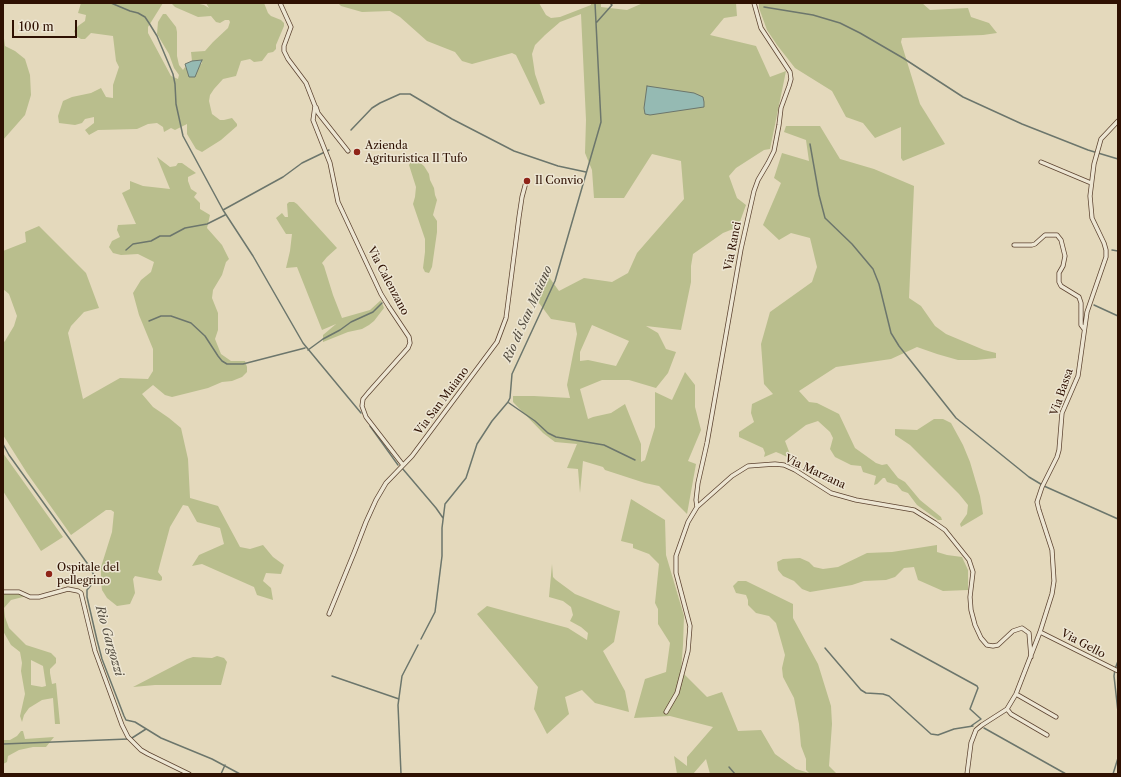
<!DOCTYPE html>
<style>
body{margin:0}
#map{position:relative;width:1121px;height:777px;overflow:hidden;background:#e4d9bc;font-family:"Libre Caslon Text",serif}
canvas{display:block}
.frame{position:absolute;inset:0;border:4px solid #2f1102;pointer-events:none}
.scale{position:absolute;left:12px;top:20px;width:65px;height:18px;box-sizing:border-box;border:2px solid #2f1102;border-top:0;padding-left:5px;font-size:12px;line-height:14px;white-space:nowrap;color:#2f1102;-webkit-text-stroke:3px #ede6d3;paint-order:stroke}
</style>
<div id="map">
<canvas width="1121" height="777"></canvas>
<div class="frame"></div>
<div class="scale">100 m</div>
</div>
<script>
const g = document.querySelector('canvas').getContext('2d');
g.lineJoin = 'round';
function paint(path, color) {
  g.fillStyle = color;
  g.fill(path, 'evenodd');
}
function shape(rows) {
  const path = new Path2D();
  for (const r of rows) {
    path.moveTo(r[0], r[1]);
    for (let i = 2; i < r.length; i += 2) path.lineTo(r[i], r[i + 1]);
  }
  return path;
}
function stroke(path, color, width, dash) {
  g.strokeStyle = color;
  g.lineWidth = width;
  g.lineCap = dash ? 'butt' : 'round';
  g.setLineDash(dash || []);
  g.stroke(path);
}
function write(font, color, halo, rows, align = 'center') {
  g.font = font + ' "Libre Caslon Text",serif';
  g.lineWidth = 3;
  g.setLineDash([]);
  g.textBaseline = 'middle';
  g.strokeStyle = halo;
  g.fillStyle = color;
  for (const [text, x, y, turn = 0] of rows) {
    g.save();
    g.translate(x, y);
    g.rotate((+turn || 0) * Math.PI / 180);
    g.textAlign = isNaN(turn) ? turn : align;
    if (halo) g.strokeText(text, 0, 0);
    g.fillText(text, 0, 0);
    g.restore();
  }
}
paint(shape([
 [81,3,163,3,148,27,148,33,171,76,178,79,179,75,174,68,169,54,157,34,158,22,163,14,166,14,176,27,177,32,177,56,179,65,183,70,185,67,187,69,189,77,202,63,201,60,192,61,191,52,205,51,213,42,228,28,230,22,229,20,225,20,220,23,216,22,211,16,198,17,175,7,171,3,195,3,204,5,209,8,206,3,233,3,235,4,264,3,268,13,271,16,281,20,284,23,284,26,276,45,276,49,273,52,268,53,262,61,254,62,250,59,241,61,236,76,223,79,214,89,210,95,209,101,212,114,220,120,224,120,232,118,237,124,237,126,221,140,202,152,196,149,187,134,187,124,175,130,171,128,164,132,163,127,157,123,148,124,137,129,98,130,89,135,85,130,94,123,94,117,85,119,82,123,75,125,59,123,58,116,63,101,72,97,91,93,101,88,106,97,113,98,113,85,119,67,116,61,113,36,91,33,85,39,81,39,76,36,74,31,78,26,85,21,86,15,78,13],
 [338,3,539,3,546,15,551,18,560,17,591,5,591,3,601,3,601,7,627,10,643,3,736,3,737,16,724,18,710,35,756,46,770,77,786,71,770,149,764,150,736,168,729,176,737,198,746,205,738,227,723,233,693,254,691,266,691,282,681,330,646,326,658,333,666,349,676,352,668,373,656,388,629,380,602,380,580,389,588,419,593,417,611,413,625,404,641,444,641,462,645,460,655,427,655,392,672,400,685,372,695,385,695,407,701,430,688,461,696,464,687,514,659,486,645,483,605,470,603,467,583,461,580,493,578,469,567,468,577,444,555,442,543,433,513,402,513,396,534,396,570,398,567,385,577,334,575,323,551,319,533,295,539,281,549,277,559,291,584,278,612,282,628,273,637,253,684,199,681,161,652,154,624,198,594,198,592,170,585,153,586,120,581,14,560,22,545,35,535,45,532,54,535,74,545,103,540,105,516,55,512,53,472,64,462,61,455,52,427,41,400,17,390,11,362,12,341,6],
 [592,325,629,341,616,366,588,360,580,361,580,352],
 [759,3,922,3,930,10,968,8,971,17,989,23,997,33,983,35,902,38,901,42,920,104,945,144,903,161,901,158,901,127,875,138,863,123,846,117,832,91,795,68,777,45,767,30,759,8],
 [3,31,5,46,15,51,25,59,30,75,31,95,25,115,3,140],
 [786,126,820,126,840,159,874,169,914,186,909,298,921,306,935,326,946,334,984,350,996,353,996,358,976,360,958,360,937,354,917,347,891,359,836,367,799,391,809,402,817,403,839,414,855,448,876,463,882,465,887,464,898,478,905,482,920,500,941,517,942,520,938,520,917,505,908,493,902,491,897,485,887,482,885,478,883,478,877,484,874,485,876,476,863,472,861,466,851,465,835,457,830,449,833,438,830,432,818,421,806,425,785,441,790,454,787,457,781,454,776,452,764,457,765,453,763,448,739,437,739,432,754,422,751,413,752,404,773,394,764,384,761,344,770,312,812,282,817,267,810,238,791,233,779,240,763,225,781,183,774,178,782,153,809,161,806,140,784,132],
 [157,157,170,167,176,166,178,163,182,163,196,173,188,177,188,181,191,189,197,193,194,197,200,203,200,209,210,215,207,228,222,245,229,259,226,262,222,275,213,290,212,298,218,313,218,330,215,339,221,354,231,361,245,361,247,367,247,372,242,377,232,381,222,382,208,388,172,397,165,395,153,385,142,394,153,407,169,418,181,428,188,459,190,498,218,506,240,547,250,549,263,545,273,557,284,565,281,574,266,573,263,581,271,588,273,600,257,595,254,587,202,564,192,566,199,555,224,544,220,528,197,522,188,506,183,505,170,527,160,564,158,572,162,577,162,580,160,581,135,576,133,579,135,593,130,604,117,606,107,598,102,590,101,582,101,567,112,532,114,512,111,510,106,510,71,535,27,473,3,435,3,343,5,341,14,326,17,316,9,294,3,289,3,251,26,242,25,232,39,226,86,273,99,308,84,312,71,326,68,333,83,399,120,378,148,379,153,371,153,349,139,315,133,293,141,280,151,272,154,262,138,254,121,255,113,253,109,247,112,241,120,237,117,230,118,225,136,224,122,193,130,189,130,181,143,186,170,189],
 [414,161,418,161,424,166,429,174,430,180,434,188,435,195,437,200,433,215,437,221,437,232,432,267,429,273,425,272,423,268,425,252,425,239,413,204,415,197,416,187,409,165,411,162],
 [289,202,294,202,297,204,337,248,327,257,322,263,324,266,333,295,342,318,370,310,381,300,384,308,374,321,369,325,362,329,348,332,323,342,323,335,336,324,322,330,297,267,286,268,290,251,292,234,286,234,276,218,282,213,285,217,288,217,287,204],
 [934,419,943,419,951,423,963,445,970,462,980,496,983,514,961,527,960,524,967,514,968,505,959,494,910,445,895,435,895,429,917,430],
 [3,453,63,537,41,551,3,491],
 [631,499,665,520,666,555,684,616,683,645,681,671,707,697,722,692,738,731,761,730,775,754,796,769,809,773,806,770,806,759,801,746,799,724,794,698,783,677,782,668,785,655,776,623,769,616,756,613,748,605,748,600,746,595,736,593,733,586,738,581,746,581,793,604,793,618,818,664,831,706,832,724,829,766,837,774,710,774,706,759,693,774,677,774,674,756,687,766,687,757,713,727,670,716,634,718,645,679,666,672,670,643,658,624,658,609,655,603,659,564,649,554,633,548,633,544,621,541],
 [937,545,937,552,947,555,962,557,968,570,968,590,943,591,918,580,914,567,904,568,895,577,886,580,864,581,852,585,810,592,802,589,794,581,783,576,778,570,777,562,783,559,800,558,809,562,814,567,823,569,838,567,867,553,892,552],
 [552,564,553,577,556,580,575,594,615,610,620,611,614,642,603,651,625,691,629,712,595,703,582,690,565,697,569,714,547,734,534,709,538,687,477,614,487,606,568,628,587,640,588,633,581,627,570,621,573,615,571,607,563,601,549,597],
 [3,593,18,593,27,596,11,600,4,608,5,617,9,628,26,645,51,653,56,658,56,663,50,669,50,673,52,684,56,683,60,724,55,724,53,698,42,700,29,708,24,715,22,722,20,716,25,694,21,671,22,663,20,652,11,645,3,631],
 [31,660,43,666,46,686,42,687,31,685],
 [217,656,224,658,227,662,221,685,155,685,133,687,187,659,193,657,212,658],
 [21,731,23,731,25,739,54,737,46,747,33,747,19,750,8,756,7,762,3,764,3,740,10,740,17,736]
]), '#b9be8d');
const water = shape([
 [202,60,195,77,189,77,185,64,192,61,202,60],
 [647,86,694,93,703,97,704,102,704,107,650,115,645,114,644,108,647,86]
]);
paint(water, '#95bab3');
stroke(water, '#6c766c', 1);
stroke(shape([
 [111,3,130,11,138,13,145,17,149,23,157,36,173,74,175,84,176,104,183,136,223,210,253,256,303,343,361,413],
 [764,7,813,15,840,23,860,33,903,58,963,97,1022,124,1088,150,1118,159],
 [596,23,612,5,610,3],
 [351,130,372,108,380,103,400,94,410,94,452,119,514,151,558,166,586,172],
 [810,144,819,195,825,218,852,244,873,269,879,284,891,333,899,346,956,418,1029,477,1044,486,1118,519],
 [223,210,283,177,302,163,329,150],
 [126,250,133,244,151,241,160,236,170,236,185,228,207,224,225,215],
 [1112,250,1118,251],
 [1094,305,1118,316],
 [149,321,161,316,171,316,191,323,205,336,218,356,222,361,227,364,243,364,305,348],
 [308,350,323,339,340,330,351,322,373,312,382,303],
 [509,403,535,421,548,433,556,437,604,445,635,460],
 [370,426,398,465],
 [3,444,9,455,87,563,94,575,92,584,87,590,87,597,97,640,102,659,124,716,126,720,135,722,161,738,212,759,240,774],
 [402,468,436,508,443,518],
 [421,639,435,612,442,556,442,528,445,504,466,478,477,444,492,421,508,402,510,398,512,374,555,281,601,122,595,3],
 [891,639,977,686,978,688,970,709,981,719,971,726],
 [825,648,861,690,866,693,883,694,889,696,931,734,938,735,954,729,973,726],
 [1118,661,1115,669,1114,676,1118,712],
 [332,676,399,699],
 [984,728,1066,774],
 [132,738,146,729],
 [3,744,128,739],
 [729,767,735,774],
 [221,774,225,765],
 [401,774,398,705,402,676,418,645],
 [1113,774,1118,758]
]), '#6c766c', 1.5);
const minor = shape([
 [280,3,291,27,284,46,284,51,288,59,306,83,315,106,313,120,330,163,338,202,381,294,389,307,409,337,410,343,408,348,368,393,363,399,362,406,366,417,403,465],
 [316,107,318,113,348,151],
 [1041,162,1091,183],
 [1014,245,1032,245,1035,244,1045,235,1057,235,1061,240,1065,256,1063,266,1059,273,1059,282,1061,286,1079,297,1081,303,1081,325,1084,329],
 [697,507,696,500,698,483,707,443,741,249,754,191,758,180,768,163,774,151,779,125,781,108,789,86,791,79,790,72,761,28,754,3],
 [3,592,19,592,30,597,39,597,68,589,78,591,81,593,95,651,122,725,128,737,141,750,148,754,189,774],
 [329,614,354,553,366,522,376,500,386,483,412,456,497,342,506,318,519,217,522,197,526,182],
 [1040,632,1118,671],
 [1016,694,1056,717],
 [1007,709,1011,714,1047,735],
 [666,712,677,693,688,651,690,626,676,573,676,556,688,522,697,507,732,476,748,466,775,464,784,465,795,470,831,493,856,500,914,510,935,523,945,530,969,560,973,572,970,597,971,610,975,625,981,638,987,645,993,646,998,645,1013,631,1022,628,1029,633,1031,657],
 [967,774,971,743,976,730,982,725,1007,709,1016,694,1040,632,1052,594,1054,581,1052,550,1039,510,1037,502,1042,487,1057,457,1059,450,1062,413,1078,376,1087,312,1106,257,1106,250,1104,243,1092,218,1090,196,1094,164,1101,139,1118,121]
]);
stroke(minor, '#5c4330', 5);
stroke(minor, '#ede6d3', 3.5);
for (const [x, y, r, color] of [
 [357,152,4,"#8f2418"],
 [527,181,4,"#8f2418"],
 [49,574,4,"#8f2418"]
]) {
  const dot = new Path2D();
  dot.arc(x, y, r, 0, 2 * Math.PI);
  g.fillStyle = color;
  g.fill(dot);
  stroke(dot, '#ede6d3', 1.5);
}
write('11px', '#2f1102', '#ede6d3', [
 ["Azienda",365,146],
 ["Agrituristica Il Tufo",365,159],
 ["Il Convio",535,181],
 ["Ospitale del",57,568],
 ["pellegrino",57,581]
], 'left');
write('11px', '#2f1102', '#ede6d3', [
 ["Via Ranci",733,246,-79],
 ["Via Calenzano",388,281,62],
 ["Via Bassa",1062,392,-71],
 ["Via San Maiano",442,401,-53],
 ["Via Marzana",815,472,25],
 ["Via Gello",1083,644,28]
]);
write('italic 12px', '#534c40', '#ede6d3', [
 ["Rio di San Maiano",528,314,-66],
 ["Rio Gargozzi",109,641,74]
]);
</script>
